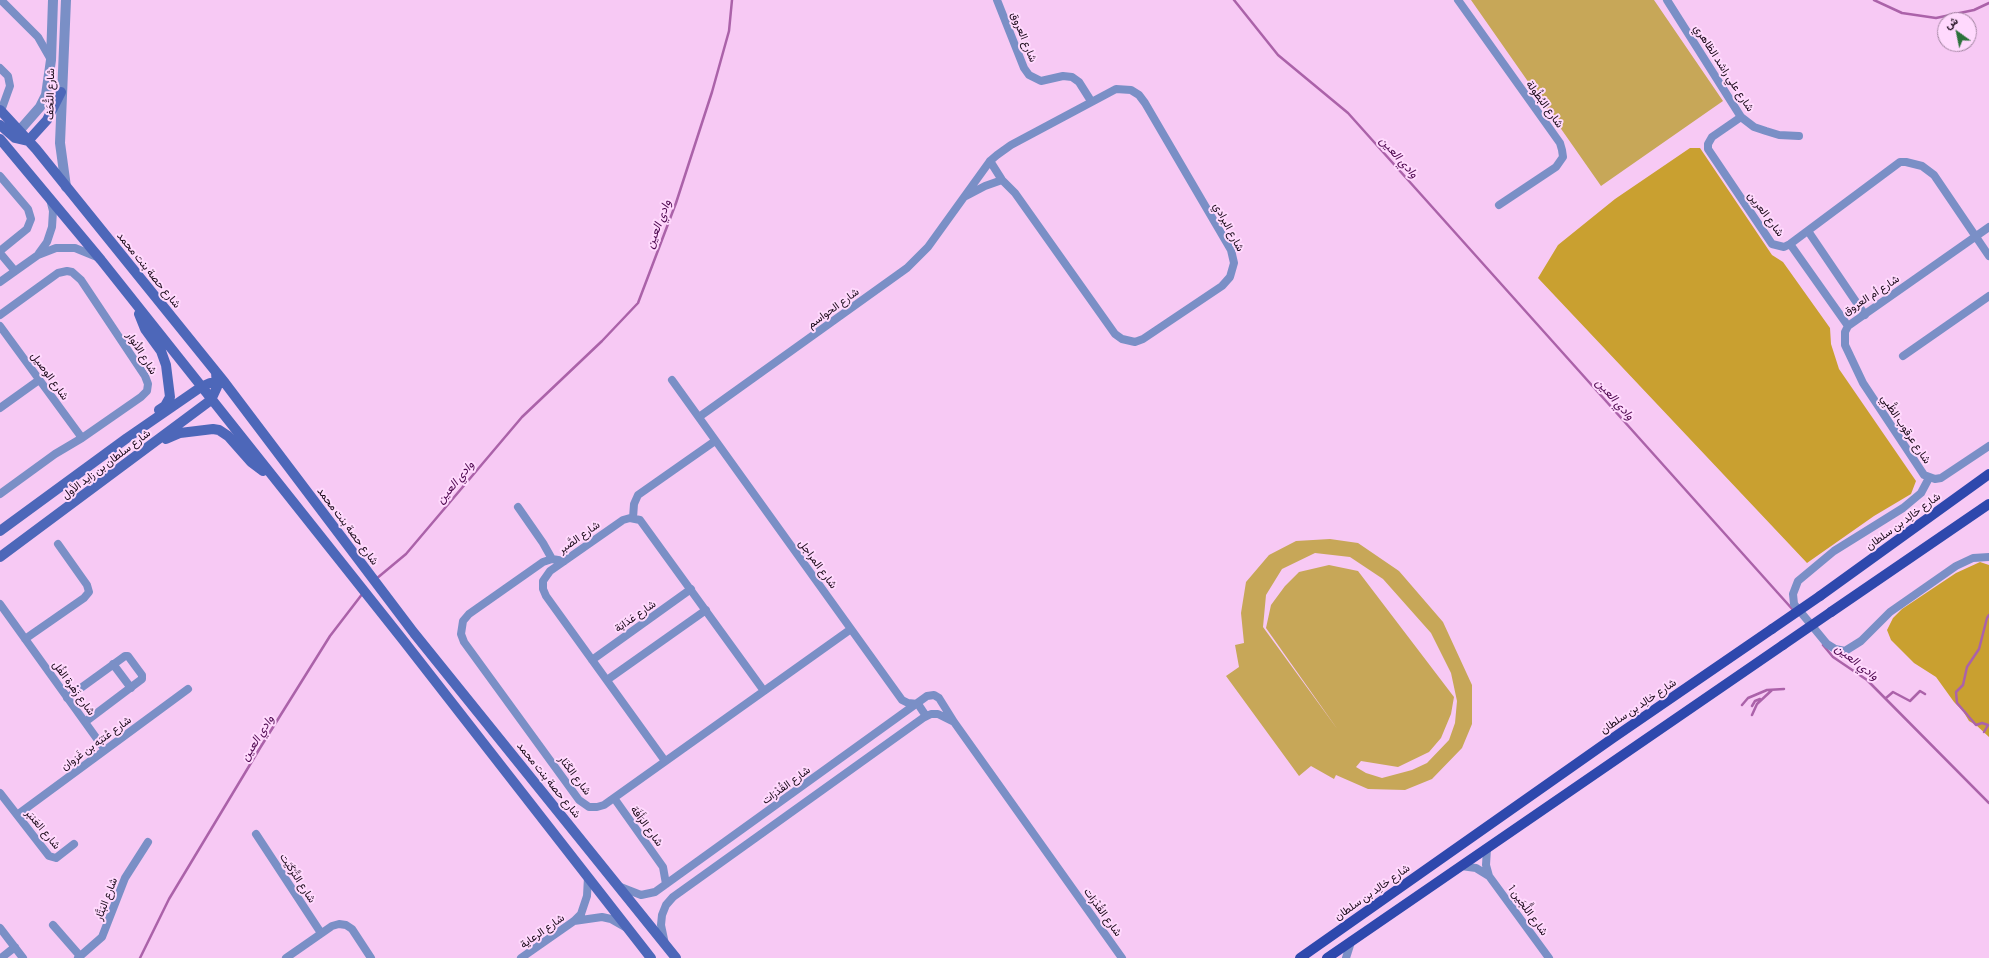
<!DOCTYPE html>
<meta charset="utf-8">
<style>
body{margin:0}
#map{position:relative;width:1989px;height:958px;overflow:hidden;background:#f7c9f4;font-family:Barlow,Vazirmatn,sans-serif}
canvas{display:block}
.north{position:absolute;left:1937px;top:12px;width:40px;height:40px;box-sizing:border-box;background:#ffd9fd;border:1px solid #a285a1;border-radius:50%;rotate:327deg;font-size:11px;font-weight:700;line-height:16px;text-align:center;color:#170716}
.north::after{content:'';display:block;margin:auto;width:14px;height:18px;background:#2d713b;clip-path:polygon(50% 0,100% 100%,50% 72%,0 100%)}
</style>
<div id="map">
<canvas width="1989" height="958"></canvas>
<div class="north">ش</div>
</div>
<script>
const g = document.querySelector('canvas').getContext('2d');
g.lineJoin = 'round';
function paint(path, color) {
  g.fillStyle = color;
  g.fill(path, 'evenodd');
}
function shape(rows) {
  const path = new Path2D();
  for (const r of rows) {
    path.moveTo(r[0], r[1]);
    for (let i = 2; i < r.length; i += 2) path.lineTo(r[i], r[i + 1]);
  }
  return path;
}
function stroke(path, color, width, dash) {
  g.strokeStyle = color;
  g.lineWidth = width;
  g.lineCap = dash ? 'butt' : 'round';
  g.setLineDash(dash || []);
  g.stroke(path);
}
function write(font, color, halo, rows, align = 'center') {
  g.font = font + ' Barlow,Vazirmatn,sans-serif';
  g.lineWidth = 4;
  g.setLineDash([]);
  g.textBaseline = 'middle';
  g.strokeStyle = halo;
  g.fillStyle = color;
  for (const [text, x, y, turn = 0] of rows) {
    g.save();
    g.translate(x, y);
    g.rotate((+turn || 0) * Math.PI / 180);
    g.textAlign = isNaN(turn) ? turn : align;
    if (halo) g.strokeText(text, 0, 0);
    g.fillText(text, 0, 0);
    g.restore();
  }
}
paint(shape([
 [1471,0,1654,0,1723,101,1601,186],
 [1330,539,1358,543,1399,571,1443,622,1472,685,1472,724,1462,748,1432,779,1405,790,1368,789,1336,775,1334,779,1311,766,1299,776,1226,676,1239,667,1235,645,1244,643,1241,613,1246,582,1269,555,1296,541],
 [1315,553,1350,557,1383,579,1431,633,1451,673,1457,701,1455,723,1449,740,1427,763,1412,770,1382,778,1366,773,1356,767,1361,761,1398,767,1429,752,1441,738,1451,714,1454,697,1358,571,1329,565,1299,572,1285,586,1271,605,1266,628,1338,730,1263,627,1266,595,1282,569]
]), '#c7a758');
paint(shape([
 [1690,148,1700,148,1772,255,1783,262,1830,328,1831,344,1839,369,1916,481,1911,494,1874,516,1807,563,1538,278,1558,245,1615,199],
 [1980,562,1989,565,1989,737,1976,725,1969,721,1963,711,1954,702,1936,677,1914,663,1891,640,1887,630,1893,618,1902,609,1956,573]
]), '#c9a030');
stroke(shape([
 [1234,0,1278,55,1348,113,1794,611],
 [1874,0,1902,13,1936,18,1974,10,1989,3],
 [376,579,406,554,522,417,602,341,638,303,676,203,712,92,729,31,732,0],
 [1823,645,1833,657,1867,680,1989,803],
 [1886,698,1893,692,1910,701,1920,691,1925,694],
 [1742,705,1748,698,1767,690,1784,689],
 [1752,706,1755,701,1760,699],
 [1752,715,1757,704,1772,690],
 [1984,732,1988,725,1982,723,1976,725,1957,703,1956,692,1963,685,1967,667,1979,649,1987,618,1989,615],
 [140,958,169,899,260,748,330,636,363,593]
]), '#ab62a9', 2.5);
stroke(shape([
 [1,0,38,37,50,58],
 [997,0,1024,68,1029,75,1041,81,1063,76,1072,77,1079,82,1091,101],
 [1458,0,1560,143,1562,150,1563,157,1556,167,1499,205],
 [1667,0,1741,117,1754,127,1766,131,1779,135,1799,136],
 [0,68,8,76,10,86,1,111],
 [1741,117,1712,137,1708,144,1708,149,1772,244,1784,247,1790,244,1900,162,1906,162,1922,166,1934,175,1989,256],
 [0,176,28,209,31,219,27,229,0,251],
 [966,196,985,186,1002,180],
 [1808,231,1865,315],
 [1790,244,1848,326,1989,227],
 [0,253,15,271],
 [39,253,47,242,52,227,53,211,50,199],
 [0,282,38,255,56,248,75,248,97,257],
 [0,315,58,273,67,271,72,272,81,280,145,376,148,384,147,391,141,397,82,438,55,454,0,494],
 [0,326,82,438],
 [1848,326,1845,332,1845,345,1863,383,1924,475,1935,479,1941,478,1989,446],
 [1903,356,1989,296],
 [672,380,902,700,908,703,918,704,926,716],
 [0,408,39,380],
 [699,417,907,268,928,247,990,161,997,155,1011,145,1116,89,1131,90,1139,95,1145,103,1231,250,1234,263,1230,277,1222,286,1143,339,1135,342,1122,339,1115,334,1015,193,1002,180,990,161],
 [1929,478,1921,493,1903,508,1834,551,1798,581,1793,594,1794,604,1827,644,1835,649,1845,651,1861,641,1890,612,1956,566,1973,558,1989,557],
 [518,507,543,543,552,559],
 [633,518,634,504,638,495,715,441],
 [564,561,552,559,543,562,469,614,463,621,461,634,464,642,579,800,589,807,597,807,604,805,851,629],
 [0,604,105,750],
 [25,639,84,598,89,592,87,585,58,544],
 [592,660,691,589],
 [113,664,131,688],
 [607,680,706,610],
 [67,698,125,656,128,656,142,675,142,679,85,722],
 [665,761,546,596,543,589,543,581,550,571,623,520,630,518,640,520,764,691],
 [0,793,49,856,56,858,74,844],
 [614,798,663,867,666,884],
 [17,815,188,689],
 [256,834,321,933],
 [1487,848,1486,865,1489,876],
 [1461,866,1476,868,1489,876,1549,958],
 [618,886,641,895,655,892,927,696,934,695,939,698,954,722,1122,958],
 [574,921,602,917,611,919,625,927],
 [53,925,80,956],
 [0,928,23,958],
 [665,944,661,925,662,915,666,905,673,897,923,718,931,714,938,714,954,722],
 [1,958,15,947],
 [78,958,102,937,125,878,148,842],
 [286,958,332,926,339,924,346,925,352,929,371,958],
 [521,958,574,921,581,914,587,896,588,877],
 [1346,958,1351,942]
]), '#7a8fc6', 8);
stroke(shape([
 [19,131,40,107,46,95,51,60,53,0],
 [66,187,60,143,66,0]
]), '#7a8fc6', 10);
stroke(shape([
 [0,110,36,149,225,383,414,633,676,958],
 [0,125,15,138,28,141],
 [0,139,101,260,403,640,651,958],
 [28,141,47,120,61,92],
 [139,314,145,329,161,351,166,365,170,397,165,406,159,410],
 [166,439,180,433,213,429,219,430,228,436,251,462,263,471],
 [0,531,127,438,201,387,210,383,223,383],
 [0,557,211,400,217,387,216,372]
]), '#4d67b9', 10);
stroke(shape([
 [1820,596,1989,474],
 [1831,612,1989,504],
 [1300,958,1613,738,1772,629],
 [1327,958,1783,645]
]), '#2e48ad', 10);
stroke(shape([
 [1772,629,1820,596],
 [1783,645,1831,612]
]), '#2e48ad', 10);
write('11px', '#170716', '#ffd9fd', [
 ["شارع العروق",1024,37,68],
 ["شارع علي راشد الظاهري",1724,68,57],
 ["شارع التُّحَف",50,94,-89],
 ["شارع البُطُولة",1545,104,54],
 ["شارع العرين",1766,214,53],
 ["شارع البرادي",1229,227,62],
 ["شارع حصة بنت محمد",149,270,51],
 ["شارع أم العروق",1871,295,-33],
 ["شارع الحواسم",833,308,-36],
 ["شارع الأنوار",142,353,58],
 ["شارع الوصيل",50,376,54],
 ["شارع عرقوب الظَّبِي",1906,429,56],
 ["شارع سلطان بن زايد الأول",106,464,-37],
 ["شارع خالِد بن سلطان",1903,521,-36],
 ["شارع حصة بنت محمد",348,526,53],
 ["شارع الصَّبر",579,537,-35],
 ["شارع المراجل",818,564,54],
 ["شارع عَدَابَة",635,616,-35],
 ["شارع زَهْرة الفُل",74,688,54],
 ["شارع خالِد بن سلطان",1638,706,-34],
 ["شارع عُتبَه بن غَزوان",96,743,-36],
 ["شارع الكَنَار",575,775,53],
 ["شارع حصة بنت محمد",549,780,51],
 ["شارع القُدْرَات",786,785,-36],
 ["شارع الرَأَفَة",647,826,54],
 ["شارع العَنبَر",43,829,50],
 ["شارع التَّرْكَيْت",298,878,57],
 ["شارع خالِد بن سلطان",1372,892,-35],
 ["شارع البَتَّار",106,899,-69],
 ["شارع اللُّجَين 1",1528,910,54],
 ["شارع القُدْرَات",1103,912,54],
 ["شارع الرعاية",542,931,-35]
]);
write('italic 12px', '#4d064e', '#ffd9fd', [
 ["وادي العين",1399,157,48],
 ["وادي العين",658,224,-69],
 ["وادي العين",1615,399,48],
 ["وادي العين",455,482,-50],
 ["وادي العين",1857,662,38],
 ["وادي العين",257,738,-58]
]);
</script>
